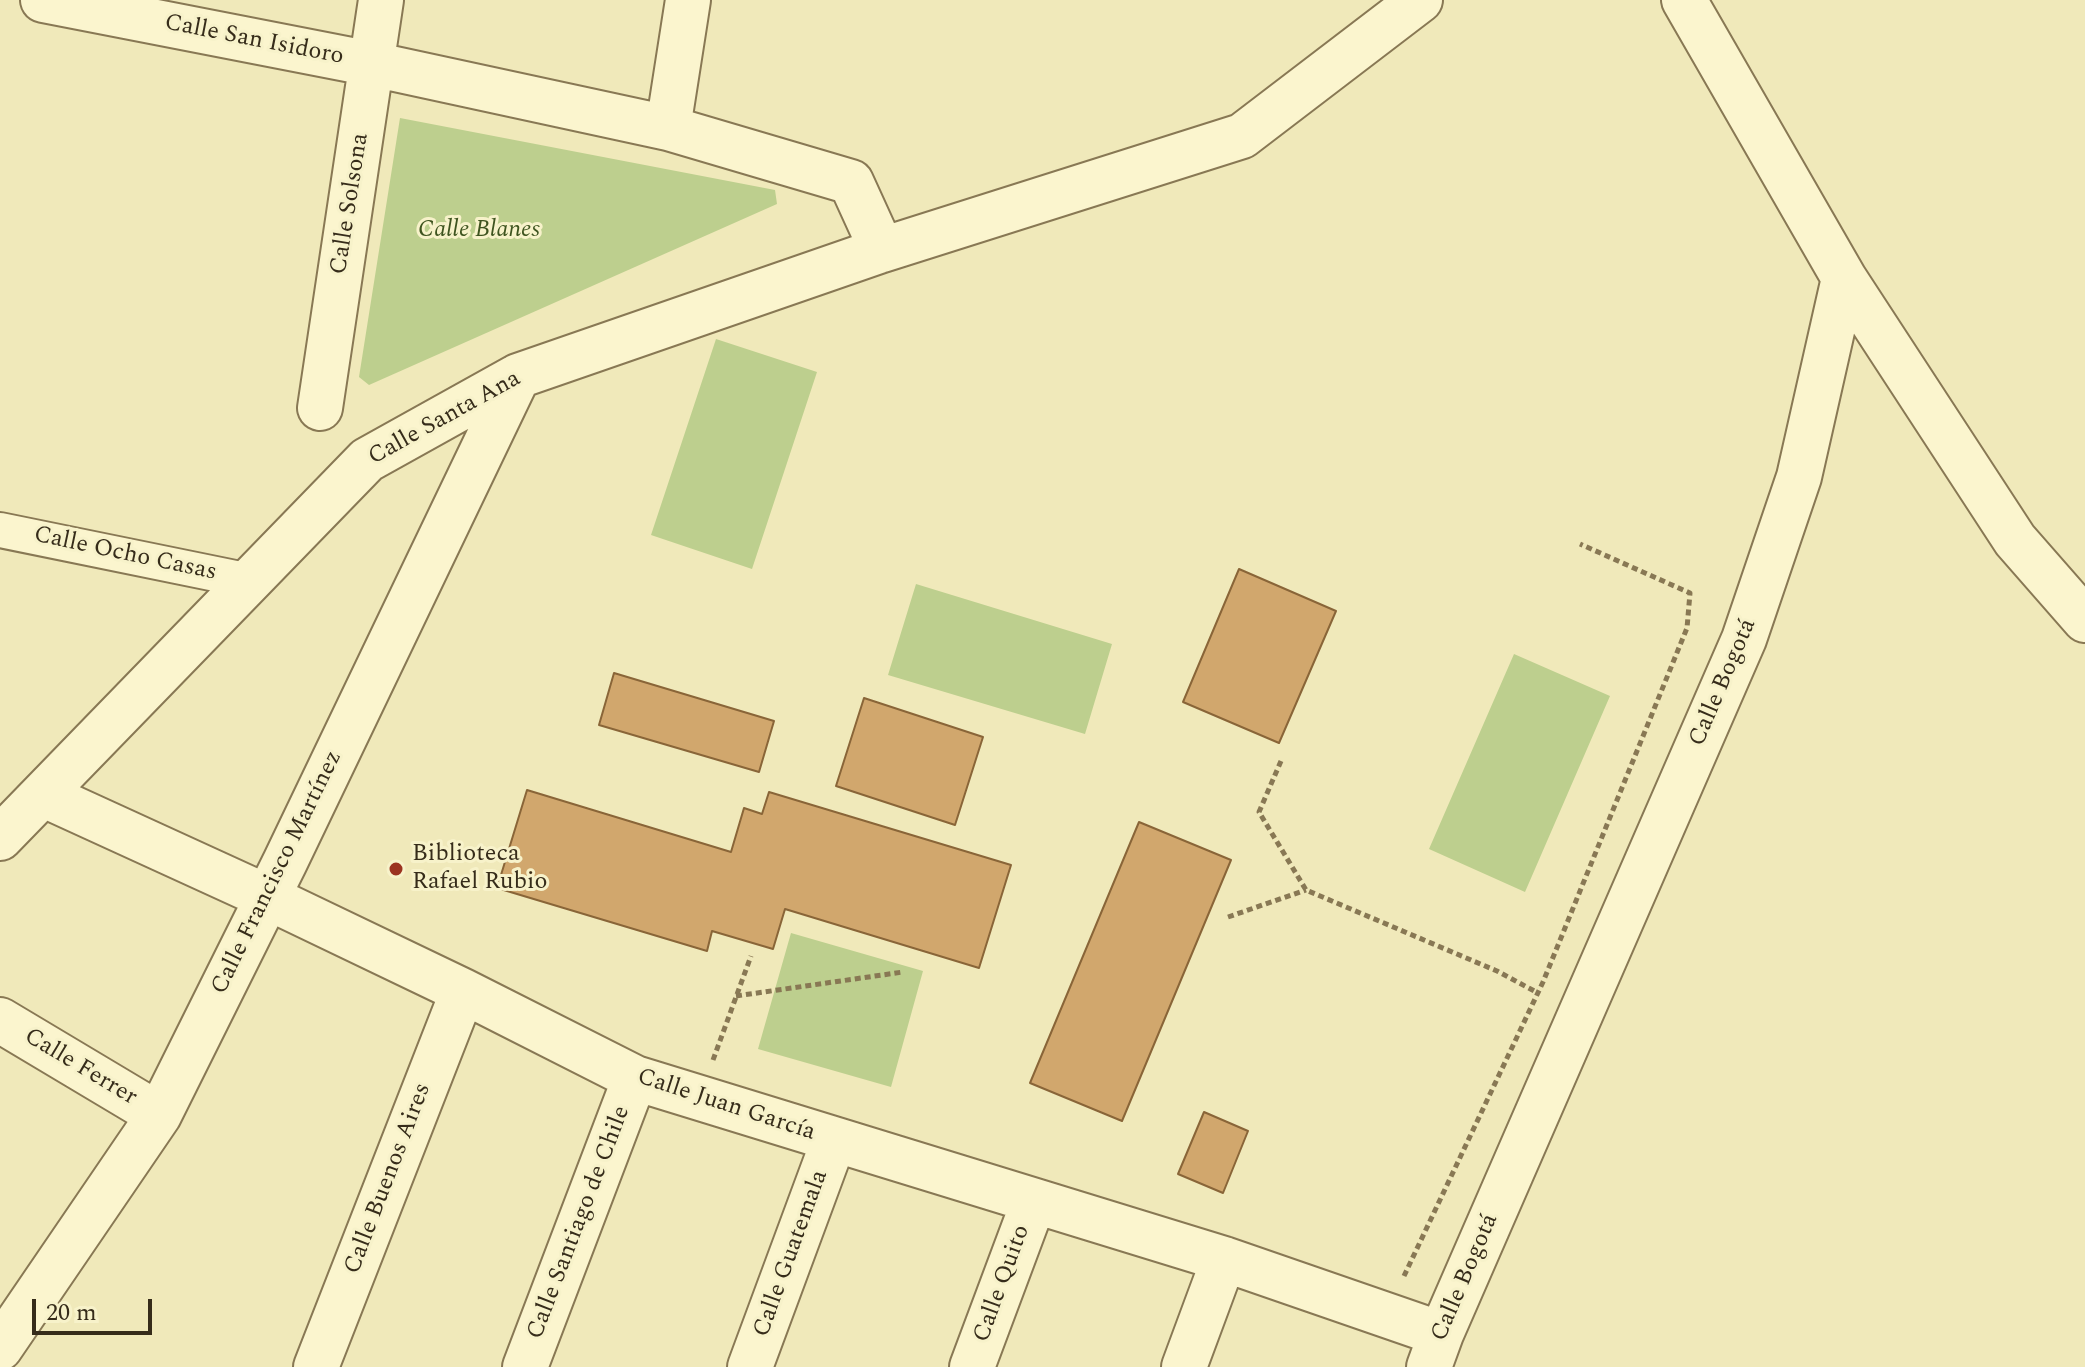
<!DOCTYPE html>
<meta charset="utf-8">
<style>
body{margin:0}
#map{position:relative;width:2085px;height:1367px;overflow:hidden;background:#f0e9ba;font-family:Spectral,serif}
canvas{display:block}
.scale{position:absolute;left:32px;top:1299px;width:120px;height:36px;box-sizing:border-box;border:4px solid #362c1a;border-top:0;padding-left:10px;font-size:24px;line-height:28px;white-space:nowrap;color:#362c1a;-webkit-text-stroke:6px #f7f2ca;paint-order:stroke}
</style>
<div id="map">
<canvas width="2085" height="1367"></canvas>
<div class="scale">20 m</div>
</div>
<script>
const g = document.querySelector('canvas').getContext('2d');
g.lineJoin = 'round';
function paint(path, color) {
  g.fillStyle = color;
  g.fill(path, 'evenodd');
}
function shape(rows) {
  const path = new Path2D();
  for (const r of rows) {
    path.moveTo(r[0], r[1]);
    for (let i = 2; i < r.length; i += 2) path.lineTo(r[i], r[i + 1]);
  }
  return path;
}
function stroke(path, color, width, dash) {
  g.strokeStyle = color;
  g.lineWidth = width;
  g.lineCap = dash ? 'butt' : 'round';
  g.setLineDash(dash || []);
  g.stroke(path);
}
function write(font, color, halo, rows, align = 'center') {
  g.font = font + ' Spectral,serif';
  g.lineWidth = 6;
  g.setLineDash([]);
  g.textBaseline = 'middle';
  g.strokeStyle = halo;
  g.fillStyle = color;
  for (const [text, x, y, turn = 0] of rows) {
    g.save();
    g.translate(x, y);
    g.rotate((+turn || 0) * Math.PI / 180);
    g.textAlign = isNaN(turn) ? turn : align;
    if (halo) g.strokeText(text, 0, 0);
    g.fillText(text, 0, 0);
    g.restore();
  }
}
paint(shape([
 [400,118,775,190,777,204,369,385,359,377],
 [716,339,817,372,752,569,651,535],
 [916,584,1112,644,1085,734,888,675],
 [1514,654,1610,696,1525,892,1429,849],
 [791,933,923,971,891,1087,758,1049]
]), '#bdcf8e');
const building = shape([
 [1239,569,1336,611,1279,743,1183,702,1239,569],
 [614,673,774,721,759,772,599,725,614,673],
 [864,698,983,737,955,825,836,786,864,698],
 [527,790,731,852,744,808,762,814,769,792,1011,865,979,968,785,909,773,949,712,931,707,951,497,888,527,790],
 [1139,822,1231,860,1122,1121,1030,1083,1139,822],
 [1204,1112,1248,1131,1223,1193,1178,1174,1204,1112]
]);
paint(building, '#d1a76d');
stroke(building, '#896538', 2);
const pedestrian = shape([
 [0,530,250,581]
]);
const minor = shape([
 [43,0,372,64,668,128,851,182,882,250],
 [668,128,688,0],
 [1844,278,2015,540,2085,620],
 [320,408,381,0],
 [44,795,267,897,463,991,635,1078,1224,1259,1441,1334],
 [0,838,367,460,518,376,882,250,1242,136,1420,0],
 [0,1020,159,1115],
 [0,1348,159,1115,285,862,518,376],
 [316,1367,463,991],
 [525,1367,635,1078],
 [750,1367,834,1140],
 [972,1367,1034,1201],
 [1184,1367,1224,1259],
 [1429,1367,1441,1334,1744,639,1799,477,1844,278,1684,0]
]);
stroke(pedestrian, '#887854', 38);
stroke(minor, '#887854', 48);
stroke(shape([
 [1281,761,1259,812,1306,890,1497,971,1538,993],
 [1228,917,1306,890],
 [736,996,903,972],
 [713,1060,751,956],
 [1404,1276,1543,982,1687,628,1690,593,1580,544]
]), '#887854', 5, [6, 4]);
stroke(pedestrian, '#fbf5ce', 34);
stroke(minor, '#fbf5ce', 44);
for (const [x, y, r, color] of [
 [396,869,8,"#9b3320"]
]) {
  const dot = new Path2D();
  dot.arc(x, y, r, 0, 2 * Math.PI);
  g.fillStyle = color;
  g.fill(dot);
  stroke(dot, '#f7f2ca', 3);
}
write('24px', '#362c1a', '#f7f2ca', [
 ["Calle San Isidoro",254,41,11],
 ["Calle Solsona",351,204,-81],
 ["Calle Santa Ana",445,419,-29],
 ["Calle Ocho Casas",125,555,12],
 ["Calle Bogotá",1724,683,-67],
 ["Calle Francisco Martínez",278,873,-64],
 ["Calle Ferrer",80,1068,31],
 ["Calle Juan García",726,1106,18],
 ["Calle Buenos Aires",389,1179,-69],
 ["Calle Santiago de Chile",580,1223,-69],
 ["Calle Guatemala",792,1254,-70],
 ["Calle Bogotá",1466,1278,-67],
 ["Calle Quito",1003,1284,-70]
]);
write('italic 24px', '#3e541f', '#f7f2ca', [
 ["Calle Blanes",479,231]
]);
write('24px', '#362c1a', '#f7f2ca', [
 ["Biblioteca",412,855],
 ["Rafael Rubio",412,883]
], 'left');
</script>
